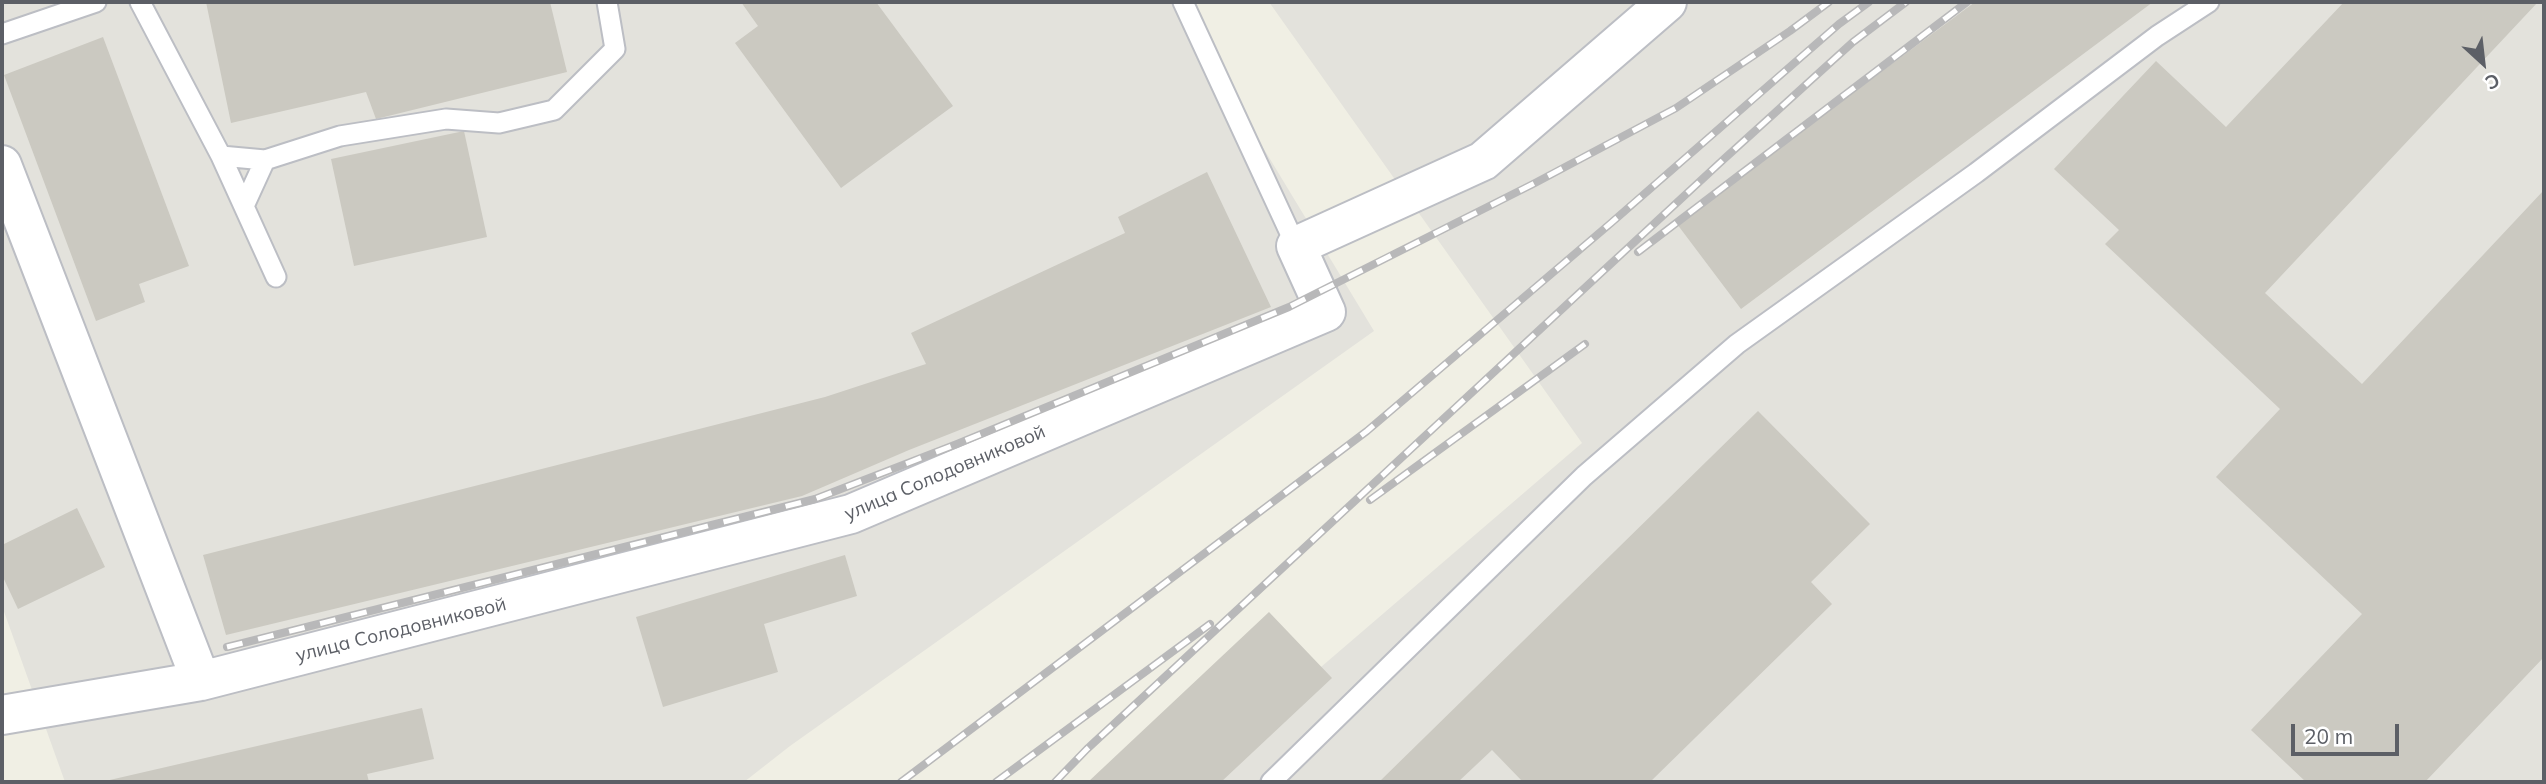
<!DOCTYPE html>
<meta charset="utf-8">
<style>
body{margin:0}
#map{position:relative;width:2546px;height:784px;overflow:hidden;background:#f0efe4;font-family:Mulish,sans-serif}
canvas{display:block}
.frame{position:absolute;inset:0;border:4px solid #5c5f66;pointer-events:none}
.north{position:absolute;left:2448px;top:28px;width:70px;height:70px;-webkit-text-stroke:5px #fff;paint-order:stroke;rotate:153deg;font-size:19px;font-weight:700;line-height:28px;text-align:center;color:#5c5f66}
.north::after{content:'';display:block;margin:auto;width:24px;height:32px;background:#5c5f66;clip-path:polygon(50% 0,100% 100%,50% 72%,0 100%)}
.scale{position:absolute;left:2291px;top:724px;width:108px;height:32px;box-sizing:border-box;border:4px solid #5c5f66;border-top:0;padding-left:9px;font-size:21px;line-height:24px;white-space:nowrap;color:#5c5f66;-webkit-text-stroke:5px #fff;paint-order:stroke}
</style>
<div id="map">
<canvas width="2546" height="784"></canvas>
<div class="frame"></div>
<div class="north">С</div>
<div class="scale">20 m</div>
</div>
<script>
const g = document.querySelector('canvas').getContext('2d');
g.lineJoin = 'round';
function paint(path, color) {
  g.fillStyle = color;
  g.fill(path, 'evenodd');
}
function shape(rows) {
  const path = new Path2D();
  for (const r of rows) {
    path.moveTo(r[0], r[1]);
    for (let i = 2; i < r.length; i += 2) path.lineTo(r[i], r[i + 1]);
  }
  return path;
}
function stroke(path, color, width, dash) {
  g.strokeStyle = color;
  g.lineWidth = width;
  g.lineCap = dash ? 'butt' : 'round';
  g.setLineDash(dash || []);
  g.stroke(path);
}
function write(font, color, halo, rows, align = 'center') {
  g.font = font + ' Mulish,sans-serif';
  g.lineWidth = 5;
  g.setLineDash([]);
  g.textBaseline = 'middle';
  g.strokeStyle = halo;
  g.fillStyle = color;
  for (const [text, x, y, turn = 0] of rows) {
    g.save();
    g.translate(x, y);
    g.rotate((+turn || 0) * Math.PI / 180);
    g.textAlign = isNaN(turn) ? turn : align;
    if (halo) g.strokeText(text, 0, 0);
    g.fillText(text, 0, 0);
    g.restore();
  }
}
paint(shape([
 [2,2,1175,2,1374,331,790,746,744,782,65,782,2,606],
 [1269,2,2544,2,2544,782,1187,782,1582,443]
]), '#e3e2dc');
paint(shape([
 [206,2,550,2,567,72,376,119,366,92,231,123],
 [741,2,876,2,953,106,841,188,735,43,758,26],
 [1975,2,2153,2,1741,309,1677,224],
 [2344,2,2538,2,2265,293,2362,384,2544,190,2544,657,2425,782,2306,782,2251,730,2362,614,2216,477,2280,409,2105,244,2119,230,2054,169,2156,61,2226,127],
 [103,37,189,266,139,284,145,302,96,321,4,75],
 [464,131,487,237,354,266,331,159],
 [1207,172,1271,307,909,450,802,496,226,635,203,555,825,397,926,364,911,333,1125,233,1118,217],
 [1758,411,1870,524,1811,582,1832,604,1650,782,1523,782,1492,750,1458,782,1379,782],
 [77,508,105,567,18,609,2,575,2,545],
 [845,555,857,596,764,624,778,672,663,707,636,617],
 [1269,612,1332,678,1221,782,1088,782],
 [422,708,434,759,367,774,369,782,101,782]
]), '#cbc9c1');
const lane = shape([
 [140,2,221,156,265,160,340,136,446,119,499,123,554,110,615,49,607,2],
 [1183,2,1296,246],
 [2,34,96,2],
 [221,156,276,277],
 [244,206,265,160],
 [1271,782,1584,476,1737,344,1976,173,2157,36,2209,2]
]);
const street = shape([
 [2,165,201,681],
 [2,715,201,681,851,514,1326,312,1296,246,1483,161,1667,2]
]);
stroke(lane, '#bcbec4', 23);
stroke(street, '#bcbec4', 42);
stroke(lane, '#fff', 19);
stroke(street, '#fff', 38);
const rail = shape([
 [1638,252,1967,2],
 [1370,500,1585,344],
 [227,647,815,499,957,444,1289,307,1535,183,1676,108,1790,31,1829,2],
 [901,782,1367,431,1611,223,1839,24,1869,2],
 [996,782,1210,624],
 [1055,782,1087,749,1724,159,1853,42,1906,2]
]);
stroke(rail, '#b8b8b9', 8);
stroke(rail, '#fff', 5, [16]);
write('19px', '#5c5f66', '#fff', [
 ["улица Солодовниковой",945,473,-23],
 ["улица Солодовниковой",401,630,-14]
]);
</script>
